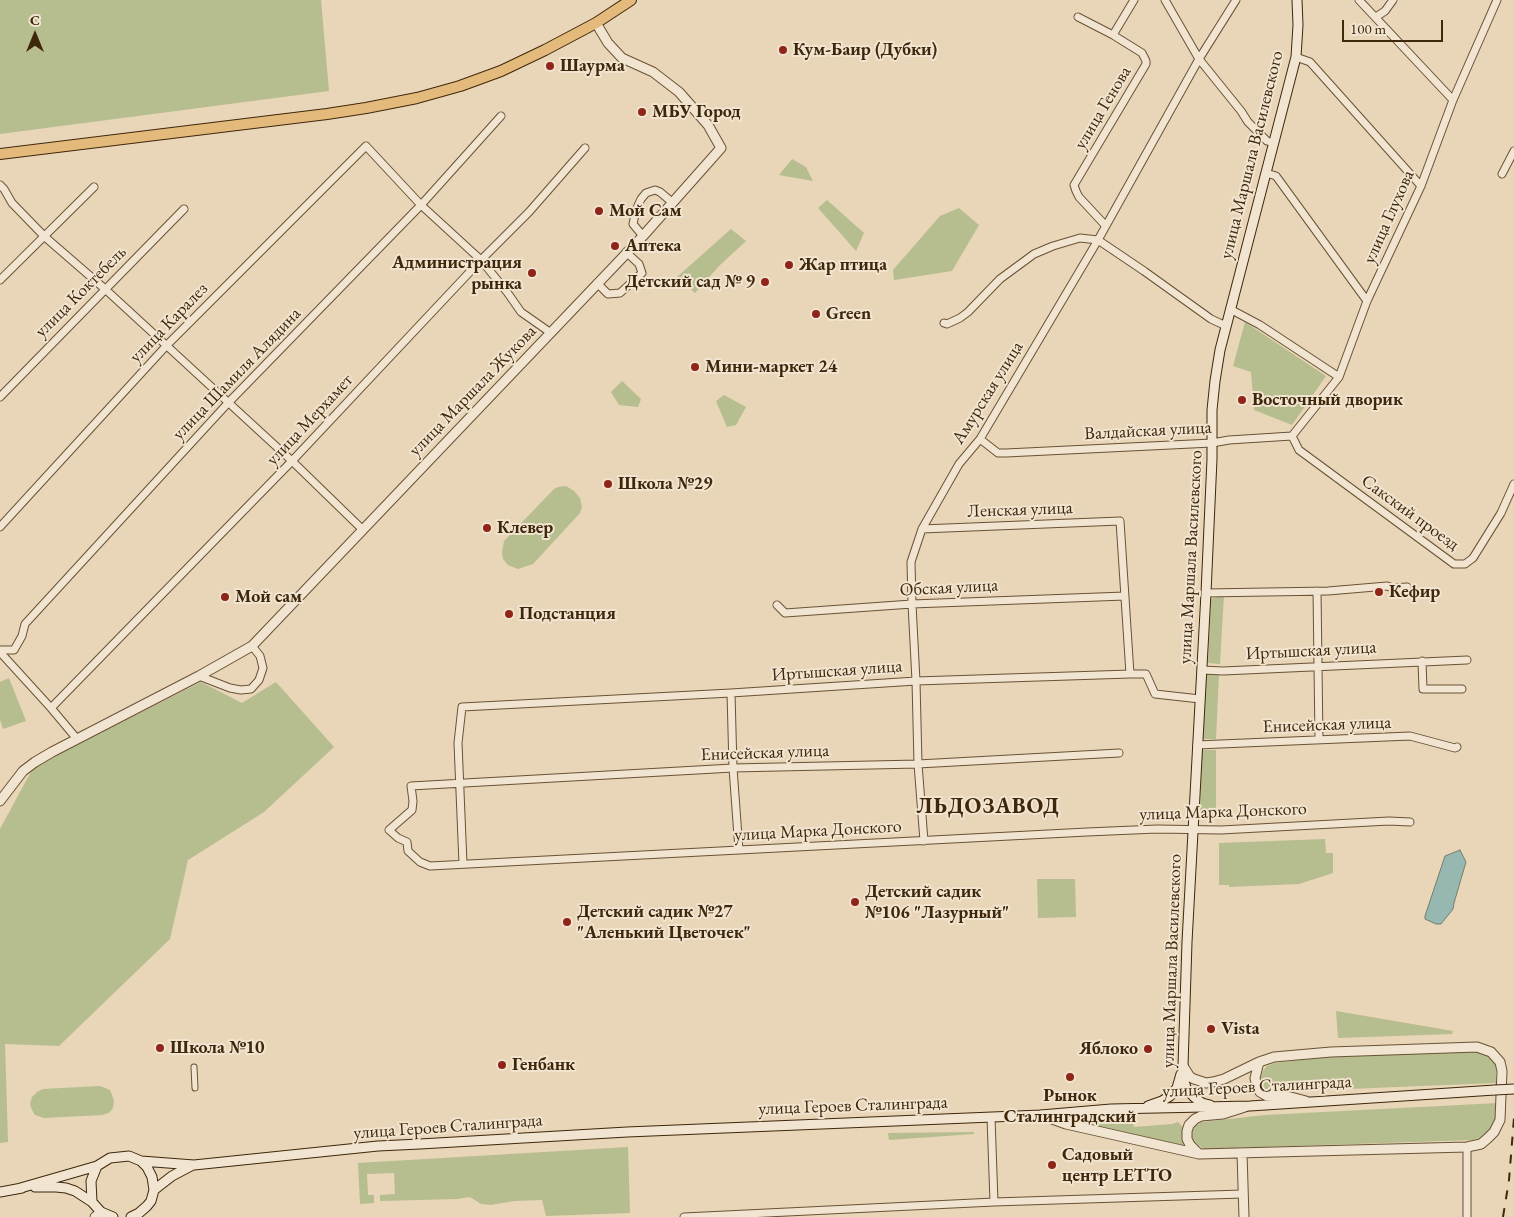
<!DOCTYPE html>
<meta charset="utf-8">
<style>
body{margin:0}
#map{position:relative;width:1514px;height:1217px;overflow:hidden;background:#e9d5b7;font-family:"EB Garamond",serif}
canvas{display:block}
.north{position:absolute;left:10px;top:10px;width:50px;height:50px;-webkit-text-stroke:4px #f1e4d0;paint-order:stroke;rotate:0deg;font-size:14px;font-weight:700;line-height:20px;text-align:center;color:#3e270b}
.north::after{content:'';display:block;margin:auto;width:18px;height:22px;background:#3e270b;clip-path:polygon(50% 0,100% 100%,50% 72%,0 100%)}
.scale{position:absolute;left:1342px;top:20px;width:101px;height:22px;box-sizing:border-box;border:2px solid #3e270b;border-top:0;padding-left:6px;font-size:15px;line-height:18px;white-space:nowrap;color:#3e270b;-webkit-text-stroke:4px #f1e4d0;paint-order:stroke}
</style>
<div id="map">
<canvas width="1514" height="1217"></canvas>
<div class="north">С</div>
<div class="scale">100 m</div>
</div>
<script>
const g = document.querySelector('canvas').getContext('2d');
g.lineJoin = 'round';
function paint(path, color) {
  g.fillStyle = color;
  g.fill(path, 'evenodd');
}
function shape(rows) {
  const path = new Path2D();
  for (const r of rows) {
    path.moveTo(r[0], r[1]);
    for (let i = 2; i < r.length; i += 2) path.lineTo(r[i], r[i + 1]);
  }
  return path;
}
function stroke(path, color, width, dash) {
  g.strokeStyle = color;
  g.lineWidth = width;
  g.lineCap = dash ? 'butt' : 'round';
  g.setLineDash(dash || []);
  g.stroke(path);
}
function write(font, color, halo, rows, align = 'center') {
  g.font = font + ' "EB Garamond",serif';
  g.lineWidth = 4;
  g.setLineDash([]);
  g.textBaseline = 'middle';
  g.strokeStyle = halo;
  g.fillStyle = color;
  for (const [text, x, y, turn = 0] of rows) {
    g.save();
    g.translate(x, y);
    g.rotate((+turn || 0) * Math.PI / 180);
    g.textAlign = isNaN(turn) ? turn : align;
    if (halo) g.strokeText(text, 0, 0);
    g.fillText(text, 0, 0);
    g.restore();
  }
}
paint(shape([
 [0,0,321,0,329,91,0,134],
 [792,159,806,167,813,181,779,175],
 [827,200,864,233,856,251,818,208],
 [959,208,979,225,952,271,894,280,893,270,940,216],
 [731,229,746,241,720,265,695,293,677,277],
 [1245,322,1326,376,1292,425,1254,410,1251,372,1233,366],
 [622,381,641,399,638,407,619,405,611,392],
 [724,395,746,407,736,425,727,427,716,401],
 [566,486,574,491,580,498,582,507,580,513,533,564,518,569,508,565,503,559,502,553,504,541,554,489,558,487],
 [1224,595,1220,664,1208,663,1211,599],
 [1206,674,1219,674,1216,739,1202,739],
 [9,678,26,721,3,729,0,720,0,682],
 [201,682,242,703,276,682,334,747,264,812,188,860,170,939,59,1046,5,1044,8,1142,0,1143,0,829,34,766],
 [1202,750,1216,750,1216,814,1200,815],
 [1325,839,1326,853,1333,853,1333,873,1299,884,1229,887,1229,885,1219,885,1219,843],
 [1037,879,1075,879,1076,917,1038,918],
 [1336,1011,1453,1031,1452,1034,1338,1038],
 [1479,1050,1493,1059,1496,1065,1496,1083,1274,1092,1266,1090,1261,1084,1261,1077,1263,1071,1267,1066,1275,1063,1318,1058],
 [100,1086,110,1090,112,1095,114,1101,113,1108,109,1113,102,1115,44,1118,35,1115,32,1110,30,1104,32,1097,37,1092,43,1089],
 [1498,1103,1497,1116,1492,1128,1480,1138,1473,1140,1204,1149,1193,1141,1191,1137,1191,1131,1195,1126,1202,1122,1265,1115],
 [1132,1122,1134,1127,1172,1124,1178,1122,1184,1128,1182,1138,1184,1148,1088,1125],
 [974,1132,974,1134,889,1140,888,1133],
 [628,1147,630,1213,546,1216,542,1200,514,1201,491,1205,481,1204,470,1197,457,1199,380,1201,380,1195,395,1194,394,1173,367,1174,368,1195,374,1195,374,1203,360,1204,358,1163]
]), '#b6bd8e');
const water = shape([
 [1460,850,1466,862,1454,903,1453,909,1441,924,1436,924,1425,919,1425,916,1445,856,1460,850]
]);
paint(water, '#97b8b0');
stroke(water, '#737e6e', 1);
const pedestrian = shape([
 [194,1067,195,1088]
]);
const minor = shape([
 [1165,0,1199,59,1241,111,1248,122,1267,141,1274,143],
 [1359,0,1453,100],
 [1078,17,1113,35,1142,53,1146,61,1146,64,1074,185,1076,191,1079,197,1105,225],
 [1376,17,1385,11,1393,0],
 [1113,35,1134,0],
 [1296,57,1310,62,1421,186],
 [1266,173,1276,176,1367,301],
 [1502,174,1514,151],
 [0,185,4,189,12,203,45,237,105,289,292,461,362,529],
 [643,236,633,224,636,210,641,199,646,193,655,190,660,192,673,203],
 [0,280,94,187],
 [597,283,608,294,620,293,642,273,639,264,626,252],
 [1230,309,1260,325,1339,377],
 [944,323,947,324,960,318,968,312,1000,279,1034,254,1053,246,1080,238,1098,240,1144,271,1211,319,1226,326],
 [0,397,184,209],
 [1292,436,1339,377,1367,301,1421,186,1453,100,1497,0],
 [1292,436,1299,450,1454,564,1465,564,1473,558,1501,513,1514,484],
 [980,439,998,453,1006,453,1212,443,1229,440,1292,436],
 [0,527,167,345,366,146,421,205,481,260,507,292,521,312,551,333],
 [922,529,1120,521,1130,674],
 [1317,591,1319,740],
 [1206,593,1328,591,1387,586,1393,588,1407,587],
 [777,605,785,613,912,604,1125,596],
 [0,650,14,650,22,636,25,624,228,403,421,205,501,116],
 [0,652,51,708,77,739],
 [1422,661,1423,689,1462,689],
 [1202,670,1223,671,1467,660],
 [199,676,230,688,241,690,251,689,259,680,263,668,260,656,252,646],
 [731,693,733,768,739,850],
 [51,708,292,461,481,260,529,212,585,148],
 [1197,745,1410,736,1455,748,1457,747],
 [1119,753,918,764,733,768,411,786,413,801,412,810,389,830,398,838,407,842,408,851,420,862,430,866,1087,832,1157,829,1221,830,1389,821,1410,822],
 [924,841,918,764,916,681,912,604,911,562,922,529,959,464,980,439,1098,240,1199,59,1236,0],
 [463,864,458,743,462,707,731,693,916,681,1130,674,1146,674,1155,694,1200,699],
 [991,1117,994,1202],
 [1467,1147,1467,1217],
 [684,1217,994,1202,1242,1194]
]);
const tertiary = shape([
 [0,801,23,771,35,762,52,752,199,676,252,646,643,236,721,148,708,125,679,92,653,72,622,58,608,43,596,23],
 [1259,1062,1255,1078,1257,1087,1260,1092,1267,1096,1287,1096,1306,1101],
 [1041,1115,1066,1124,1199,1154,1467,1147,1481,1144,1488,1138,1494,1132,1500,1120,1502,1071,1500,1062,1491,1052,1477,1047,1331,1052,1274,1057,1259,1062,1224,1079,1213,1082,1206,1083,1194,1079,1190,1077,1183,1066],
 [1242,1153,1244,1217],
 [1199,1154,1190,1145,1187,1139,1187,1131,1189,1125,1195,1119,1201,1116,1223,1114,1245,1107],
 [95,1217,101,1212]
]);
const secondary = shape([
 [1210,1105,1202,1103,1194,1097,1186,1088,1183,1077,1183,1066,1187,942,1206,593,1212,459,1212,410,1215,381,1220,350,1296,57,1298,25,1297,0],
 [1148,1106,1162,1101,1170,1096,1177,1088,1181,1074],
 [141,1161,194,1165,378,1146,420,1144,627,1132,1041,1115,1111,1109,1250,1106,1495,1090],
 [35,1187,56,1187,66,1188,75,1191,92,1202,101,1212,113,1217],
 [17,1189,97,1166,110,1158,129,1156,141,1161,147,1167,152,1177,154,1190,151,1201,147,1206,139,1213,131,1217],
 [154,1190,172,1176,191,1166],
 [0,1192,22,1188],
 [92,1202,91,1181,97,1166]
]);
const primary = shape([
 [0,154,327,114,366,108,417,98,460,86,501,71,545,50,596,23,631,0]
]);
stroke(pedestrian, '#695236', 7);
stroke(minor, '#695236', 9);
stroke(tertiary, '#695236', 11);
stroke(secondary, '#3e270b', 11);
stroke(primary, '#3e270b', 12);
stroke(pedestrian, '#f1e4d0', 5);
stroke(minor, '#f1e4d0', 7);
stroke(tertiary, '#f1e4d0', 9);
stroke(secondary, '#f1e4d0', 9);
stroke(primary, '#e4ba7c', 10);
stroke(shape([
 [1503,1217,1509,1180,1514,1118]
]), '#3e270b', 2, [9, 9]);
const secondaryBridge = shape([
 [1495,1090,1514,1089]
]);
stroke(secondaryBridge, '#3e270b', 11, []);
stroke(secondaryBridge, '#f1e4d0', 9);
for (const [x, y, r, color] of [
 [783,50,5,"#8f2418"],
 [550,66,5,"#8f2418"],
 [642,112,5,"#8f2418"],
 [599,211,5,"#8f2418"],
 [615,246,5,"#8f2418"],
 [789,265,5,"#8f2418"],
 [532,273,5,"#8f2418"],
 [765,282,5,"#8f2418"],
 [816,314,5,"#8f2418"],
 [695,367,5,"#8f2418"],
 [1242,400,5,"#8f2418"],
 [608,484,5,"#8f2418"],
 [487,528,5,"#8f2418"],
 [1379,592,5,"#8f2418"],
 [225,597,5,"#8f2418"],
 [509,614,5,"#8f2418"],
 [855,902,5,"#8f2418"],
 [567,922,5,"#8f2418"],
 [1211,1029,5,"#8f2418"],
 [160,1048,5,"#8f2418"],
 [1148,1049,5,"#8f2418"],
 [502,1065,5,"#8f2418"],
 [1070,1077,5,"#8f2418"],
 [1052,1165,5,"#8f2418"]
]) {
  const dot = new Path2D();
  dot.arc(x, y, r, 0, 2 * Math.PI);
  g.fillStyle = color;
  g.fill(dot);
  stroke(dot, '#f1e4d0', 2);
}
write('bold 18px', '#3e270b', '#f1e4d0', [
 ["Кум-Баир (Дубки)",793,50],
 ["Шаурма",560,66],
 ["МБУ Город",652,112],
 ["Мой Сам",609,211],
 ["Аптека",625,246],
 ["Администрация",522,263,"right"],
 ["рынка",522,284,"right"],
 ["Жар птица",799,265],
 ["Детский сад № 9",755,282,"right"],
 ["Green",826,314],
 ["Мини-маркет 24",705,367],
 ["Восточный дворик",1252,400],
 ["Школа №29",618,484],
 ["Клевер",497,528],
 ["Кефир",1389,592],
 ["Мой сам",235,597],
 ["Подстанция",519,614],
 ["Детский садик",865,892],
 ["№106 \"Лазурный\"",865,913],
 ["Детский садик №27",577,912],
 ["\"Аленький Цветочек\"",577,933],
 ["Vista",1221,1029],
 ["Школа №10",170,1048],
 ["Яблоко",1138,1049,"right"],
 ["Генбанк",512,1065],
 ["Рынок",1070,1096,"center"],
 ["Сталинградский",1070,1117,"center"],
 ["Садовый",1062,1155],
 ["центр LETTO",1062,1176]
], 'left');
write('18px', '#3e270b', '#f1e4d0', [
 ["улица Генова",1103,108,-59],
 ["улица Маршала Василевского",1252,155,-76],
 ["улица Глухова",1389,217,-66],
 ["улица Коктебель",81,292,-45],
 ["улица Каралез",169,323,-46],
 ["улица Шамиля Алядина",237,374,-46],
 ["улица Маршала Жукова",473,391,-46],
 ["Амурская улица",988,393,-58],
 ["улица Мерхамет",310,420,-47],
 ["Валдайская улица",1148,431,-3],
 ["Ленская улица",1020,510,-2],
 ["Сакский проезд",1410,513,36],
 ["улица Маршала Василевского",1191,557,-87],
 ["Обская улица",949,588,-3],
 ["Иртышская улица",1311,651,-3],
 ["Иртышская улица",837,671,-4],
 ["Енисейская улица",1327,725,-2],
 ["Енисейская улица",765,753,-2],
 ["улица Марка Донского",1223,812,-2],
 ["улица Марка Донского",818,831,-3],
 ["улица Маршала Василевского",1172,961,-88],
 ["улица Героев Сталинграда",1257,1087,-3],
 ["улица Героев Сталинграда",853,1106,-2],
 ["улица Героев Сталинграда",448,1127,-4]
]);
g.letterSpacing = '1px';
write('bold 22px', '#3e270b', '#f1e4d0', [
 ["ЛЬДОЗАВОД",988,807]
]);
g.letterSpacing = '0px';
</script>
